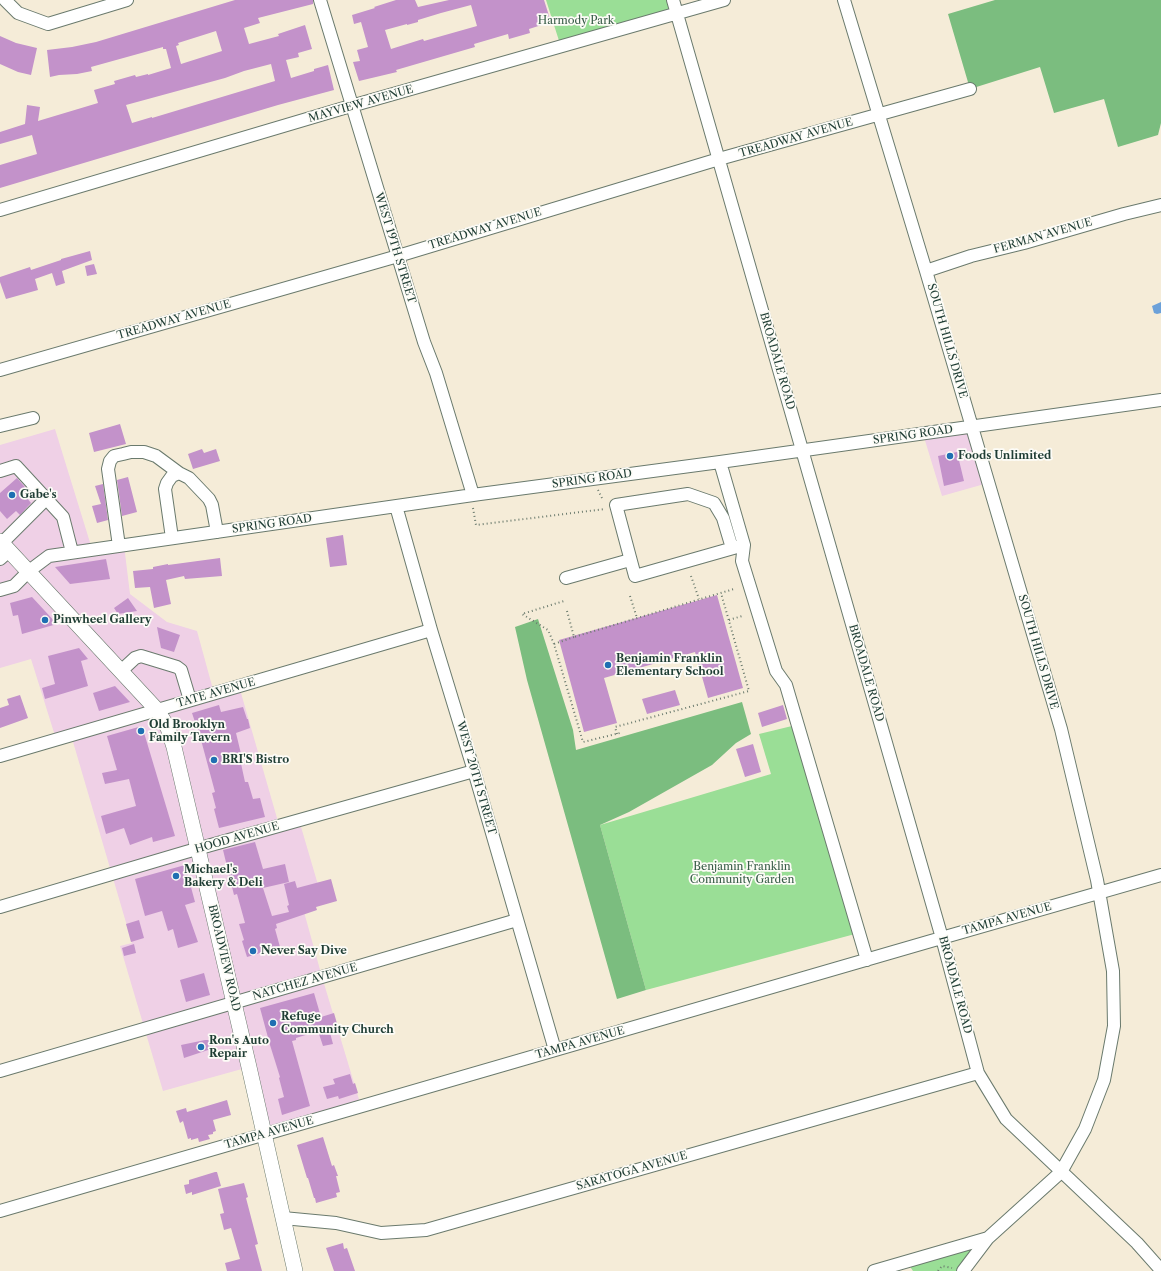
<!DOCTYPE html>
<style>
body{margin:0}
canvas{display:block;background:#f5ecd8}
</style>
<canvas width="1161" height="1271"></canvas>
<script>
const g = document.querySelector('canvas').getContext('2d');
g.lineJoin = 'round';
function paint(path, color) {
  g.fillStyle = color;
  g.fill(path, 'evenodd');
}
function shape(rows) {
  const path = new Path2D();
  for (const r of rows) {
    path.moveTo(r[0], r[1]);
    for (let i = 2; i < r.length; i += 2) path.lineTo(r[i], r[i + 1]);
  }
  return path;
}
function stroke(path, color, width, dash) {
  g.strokeStyle = color;
  g.lineWidth = width;
  g.lineCap = dash ? 'butt' : 'round';
  g.setLineDash(dash || []);
  g.stroke(path);
}
function write(font, color, halo, rows, align = 'center') {
  g.font = font + ' "Libre Caslon Text",serif';
  g.lineWidth = 3.5;
  g.setLineDash([]);
  g.textBaseline = 'middle';
  g.strokeStyle = halo;
  g.fillStyle = color;
  for (const [text, x, y, turn = 0] of rows) {
    g.save();
    g.translate(x, y);
    g.rotate((+turn || 0) * Math.PI / 180);
    g.textAlign = isNaN(turn) ? turn : align;
    if (halo) g.strokeText(text, 0, 0);
    g.fillText(text, 0, 0);
    g.restore();
  }
}
paint(shape([
 [972,427,988,483,942,496,923,434],
 [55,429,92,549,124,545,130,594,167,622,197,631,214,693,239,686,279,825,299,820,321,895,301,901,322,977,361,1106,264,1134,249,1067,163,1091,120,946,132,943,71,735,56,739,31,659,0,668,0,445]
]), '#efd0e6');
paint(shape([
 [546,0,673,0,677,14,561,47],
 [792,726,855,934,646,990,600,825,771,774,759,734],
 [988,1238,963,1271,913,1271,907,1262]
]), '#9ade96');
paint(shape([
 [995,0,1161,0,1161,123,1158,135,1118,147,1104,99,1054,113,1040,67,970,89,948,14],
 [538,619,573,730,576,750,742,702,751,734,736,743,712,765,629,812,600,825,646,990,617,999,527,680,515,627]
]), '#7bbd7f');
paint(shape([
 [1161,302,1161,313,1157,314,1154,313,1152,306]
]), '#6ca1d9');
paint(shape([
 [235,0,313,0,313,4,258,18,260,23,244,28,249,44,279,36,278,34,305,25,312,49,298,53,299,57,286,60,291,78,314,71,314,69,328,65,334,90,278,105,0,188,0,165,37,154,32,135,0,144,0,132,25,124,27,105,40,107,38,121,98,103,94,90,115,84,114,81,135,75,136,77,148,74,148,75,171,68,166,49,163,49,163,47,91,67,92,71,77,74,59,75,50,77,47,50,72,47,96,42],
 [216,31,222,51,181,64,176,46,179,45,178,43],
 [271,64,275,81,152,118,152,117,132,123,126,105,225,78,244,71],
 [396,0,415,0,418,7,449,0,544,0,551,22,529,29,530,33,509,39,508,34,474,44,475,47,420,63,396,70,397,72,359,81,353,62,360,61,357,50,368,47,361,22,354,24,352,15,375,8,374,7],
 [471,5,477,26,424,41,423,39,391,49,385,30,407,24,407,25,418,22,418,20,441,13],
 [0,36,16,43,37,48,31,75,18,72,0,64],
 [90,251,92,260,62,271,65,283,56,286,52,273,35,279,38,290,6,299,0,282,0,277,30,267,31,270,61,260,61,259,72,256],
 [94,264,97,274,87,276,85,266],
 [120,424,126,444,94,452,89,433],
 [202,449,204,453,216,449,220,461,193,469,188,454],
 [957,452,964,481,944,486,938,456],
 [128,477,137,512,122,516,117,480],
 [17,478,30,493,26,497,31,503,20,515,16,511,7,519,0,511,0,493],
 [103,484,108,520,97,523,92,506,101,504,95,486],
 [343,535,347,565,330,567,326,538],
 [220,558,222,576,185,579,184,576,166,580,171,604,154,608,150,587,135,588,133,571,153,569,153,567,168,564,168,565],
 [106,559,110,579,70,584,55,567],
 [717,595,743,688,708,698,695,652,604,678,617,723,584,732,559,640],
 [32,597,57,624,22,634,18,615,13,616,10,603],
 [128,598,137,611,118,614,114,608],
 [157,627,180,635,174,652,161,648],
 [79,648,88,659,81,661,88,686,45,699,42,688,55,684,48,656],
 [115,686,130,702,99,711,93,693],
 [675,690,680,705,647,714,642,699],
 [20,695,28,718,0,728,0,708,9,705,7,699],
 [219,705,221,712,243,707,247,719,248,719,250,728,236,733,242,758,240,759,245,782,248,782,253,799,260,798,265,817,219,828,214,809,216,808,212,793,215,792,197,725,196,725,192,713],
 [783,705,787,719,762,727,758,713],
 [142,726,175,836,153,842,152,837,130,845,124,828,106,834,101,816,136,806,129,779,105,784,102,773,117,770,107,736],
 [753,744,761,772,745,777,736,749],
 [255,842,263,869,285,864,289,882,263,888,272,916,289,912,287,906,289,905,284,884,295,881,297,888,331,879,337,901,316,907,317,910,276,924,277,928,275,929,280,947,247,957,242,941,244,940,239,924,245,923,237,894,234,895,223,850],
 [185,865,195,902,185,905,198,942,178,948,173,929,168,931,162,911,145,916,135,879],
 [139,920,144,938,131,942,126,924],
 [134,944,136,953,124,956,122,948],
 [204,973,210,995,186,1002,180,980],
 [314,993,321,1017,334,1013,338,1027,329,1029,333,1044,323,1046,318,1031,296,1038,296,1040,292,1041,310,1106,282,1115,278,1099,284,1097,279,1078,280,1077,270,1045,260,1008],
 [205,1040,211,1040,214,1048,184,1058,181,1045],
 [350,1074,353,1084,355,1083,358,1093,339,1099,338,1096,327,1099,323,1087,335,1084,333,1079],
 [227,1100,231,1115,213,1120,216,1131,213,1132,213,1134,208,1135,210,1139,199,1142,198,1138,191,1140,191,1138,188,1139,183,1121,180,1123,176,1111,186,1108,187,1112],
 [323,1137,332,1166,334,1165,338,1176,336,1176,340,1192,336,1193,337,1197,316,1203,315,1198,314,1198,308,1178,307,1178,297,1145],
 [215,1172,217,1172,221,1186,192,1195,192,1192,186,1194,184,1185,189,1184,189,1180],
 [244,1183,248,1197,246,1198,258,1244,255,1245,262,1271,227,1271,225,1263,240,1259,231,1228,224,1230,220,1214,224,1213,218,1189],
 [343,1243,344,1249,347,1248,355,1271,334,1271,326,1248]
]), '#c392ca');
const minor = shape([
 [5,0,18,13,48,24,127,0],
 [320,0,424,342,436,373,473,495],
 [673,0,942,938,978,1073,1006,1119,1137,1243,1161,1270],
 [844,0,926,271,1061,729,1097,880,1113,971,1114,1026,1104,1080,1085,1129,1061,1172,988,1238,963,1271],
 [0,210,344,108,724,0],
 [926,271,971,256,1024,243,1124,214,1161,205],
 [0,370,398,256,719,159,970,89],
 [0,426,33,418],
 [720,462,744,545,742,561,776,671,786,685,867,960],
 [0,471,16,466,63,517,72,552],
 [396,506,431,630,474,771,555,1050],
 [172,538,165,489,167,483,172,476,179,473,189,478,209,499,212,505,217,532],
 [2,543,46,499],
 [119,546,108,469,110,461,114,456,123,454,131,452,144,452,156,456,179,473],
 [732,548,723,518,714,503,688,494,616,505,635,576,744,545],
 [0,559,9,551],
 [566,578,630,560],
 [0,590,14,586,29,571,49,556,480,494,720,462,1161,400],
 [121,671,135,658,141,656,177,667,181,670,190,700],
 [0,756,431,630],
 [0,907,186,852,474,771],
 [0,1071,517,920],
 [0,1211,931,941,1161,875],
 [283,1218,336,1223,381,1233,426,1230,978,1073],
 [874,1271,988,1238]
]);
const major = shape([
 [0,541,157,710,168,728,174,747,249,1067,295,1271]
]);
stroke(minor, '#6a7a6d', 14);
stroke(major, '#6a7a6d', 16);
stroke(shape([
 [598,490,602,498],
 [473,508,476,525,605,509],
 [691,576,699,599],
 [630,596,637,618],
 [567,611,574,637,734,589],
 [729,620,742,616],
 [574,637,554,644,583,742,620,733],
 [554,644,548,630,522,614,564,601],
 [617,734,615,727,749,691,721,593],
 [938,1271,942,1266,952,1268]
]), '#6a7a6d', 2, [1, 3]);
stroke(minor, '#fff', 12);
stroke(major, '#fff', 15);
for (const [x, y, r, color] of [
 [950,456,4,"#1f6fb2"],
 [12,495,4,"#1f6fb2"],
 [45,620,4,"#1f6fb2"],
 [608,665,4,"#1f6fb2"],
 [141,731,4,"#1f6fb2"],
 [214,760,4,"#1f6fb2"],
 [176,876,4,"#1f6fb2"],
 [253,951,4,"#1f6fb2"],
 [273,1023,4,"#1f6fb2"],
 [201,1047,4,"#1f6fb2"]
]) {
  const dot = new Path2D();
  dot.arc(x, y, r, 0, 2 * Math.PI);
  g.fillStyle = color;
  g.fill(dot);
  stroke(dot, '#fdfcf7', 1.5);
}
write('11px', '#385d48', '#fdfcf7', [
 ["Harmody Park",576,21],
 ["Benjamin Franklin",742,867],
 ["Community Garden",742,880]
]);
write('11px', '#1f3d34', '#fdfcf7', [
 ["MAYVIEW AVENUE",361,104,-16],
 ["TREADWAY AVENUE",796,138,-16],
 ["TREADWAY AVENUE",485,229,-17],
 ["FERMAN AVENUE",1043,236,-16],
 ["WEST 19TH STREET",395,248,73],
 ["TREADWAY AVENUE",174,320,-16],
 ["SOUTH HILLS DRIVE",947,341,74],
 ["BROADALE ROAD",777,361,74],
 ["SPRING ROAD",913,435,-8],
 ["SPRING ROAD",592,479,-8],
 ["SPRING ROAD",272,524,-8],
 ["SOUTH HILLS DRIVE",1038,652,74],
 ["BROADALE ROAD",866,673,74],
 ["TATE AVENUE",216,693,-16],
 ["WEST 20TH STREET",476,778,74],
 ["HOOD AVENUE",237,838,-16],
 ["TAMPA AVENUE",1007,919,-16],
 ["BROADVIEW ROAD",224,958,77],
 ["NATCHEZ AVENUE",305,982,-16],
 ["BROADALE ROAD",955,985,75],
 ["TAMPA AVENUE",580,1043,-16],
 ["TAMPA AVENUE",269,1133,-16],
 ["SARATOGA AVENUE",632,1171,-16]
]);
write('bold 11px', '#1f3d34', '#fdfcf7', [
 ["Foods Unlimited",958,456],
 ["Gabe's",20,495],
 ["Pinwheel Gallery",53,620],
 ["Benjamin Franklin",616,659],
 ["Elementary School",616,672],
 ["Old Brooklyn",149,725],
 ["Family Tavern",149,738],
 ["BRI'S Bistro",222,760],
 ["Michael's",184,870],
 ["Bakery & Deli",184,883],
 ["Never Say Dive",261,951],
 ["Refuge",281,1017],
 ["Community Church",281,1030],
 ["Ron's Auto",209,1041],
 ["Repair",209,1054]
], 'left');
</script>
